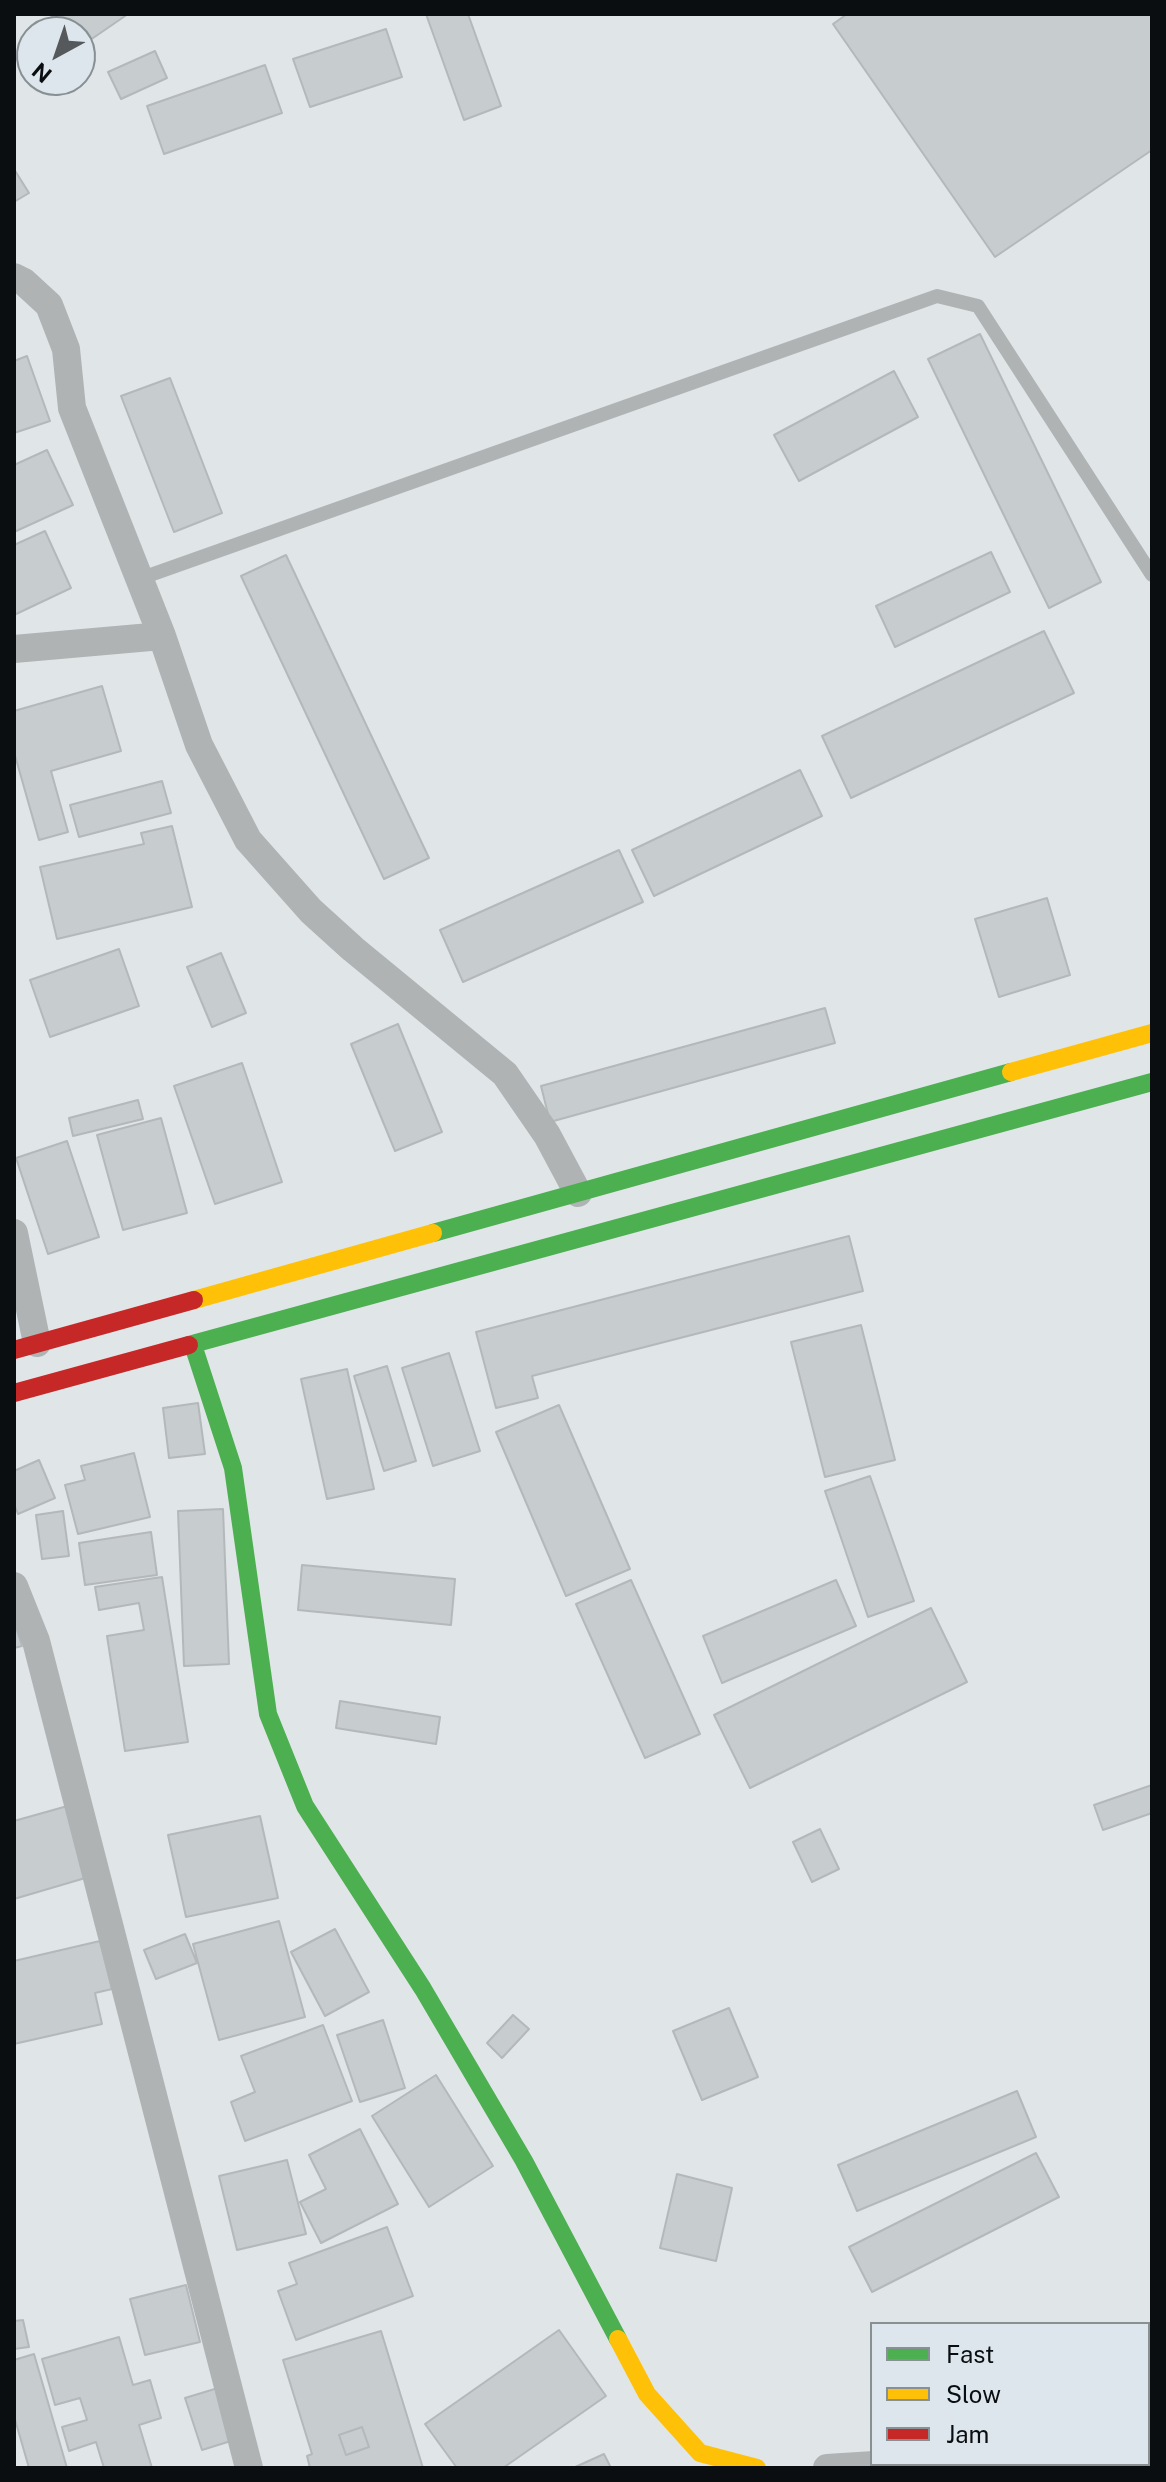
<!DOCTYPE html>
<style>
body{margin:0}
#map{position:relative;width:1166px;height:2482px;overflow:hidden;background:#e0e5e8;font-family:"Public Sans",sans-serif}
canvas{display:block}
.frame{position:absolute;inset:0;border:16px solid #0b0e10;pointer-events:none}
.legend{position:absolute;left:870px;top:2322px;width:280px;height:144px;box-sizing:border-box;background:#dce6ec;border:2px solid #889094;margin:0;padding:10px 14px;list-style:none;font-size:24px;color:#0b0e10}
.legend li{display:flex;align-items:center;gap:16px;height:40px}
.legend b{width:40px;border:2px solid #889094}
.north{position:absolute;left:16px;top:16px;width:80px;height:80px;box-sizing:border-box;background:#dce6ec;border:2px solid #889094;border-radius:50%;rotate:220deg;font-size:22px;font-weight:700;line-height:32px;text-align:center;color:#0b0e10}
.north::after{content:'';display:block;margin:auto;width:28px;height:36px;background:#56595c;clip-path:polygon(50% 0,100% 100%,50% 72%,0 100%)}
</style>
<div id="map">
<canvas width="1166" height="2482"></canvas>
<div class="frame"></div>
<ul class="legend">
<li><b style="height:10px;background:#4caf50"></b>Fast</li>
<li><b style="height:10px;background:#ffc107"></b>Slow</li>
<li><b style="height:10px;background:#c62828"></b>Jam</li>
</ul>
<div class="north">N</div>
</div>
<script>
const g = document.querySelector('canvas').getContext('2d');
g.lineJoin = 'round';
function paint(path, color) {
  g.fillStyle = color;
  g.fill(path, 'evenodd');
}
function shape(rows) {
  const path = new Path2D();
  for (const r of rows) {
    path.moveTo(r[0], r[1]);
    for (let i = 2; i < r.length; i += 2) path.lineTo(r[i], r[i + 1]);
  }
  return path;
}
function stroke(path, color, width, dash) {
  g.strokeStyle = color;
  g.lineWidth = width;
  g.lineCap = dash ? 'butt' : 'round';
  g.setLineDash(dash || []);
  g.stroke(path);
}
const building = shape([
 [50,14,128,14,80,47,80,32,62,32,50,14],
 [426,14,468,14,501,106,464,120,426,14],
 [847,14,1152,14,1152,150,995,257,833,24,847,14],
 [386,29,402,77,310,107,293,59,386,29],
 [155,51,167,78,121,99,108,72,155,51],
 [265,65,282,113,164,154,147,106,265,65],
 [14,169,29,193,14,202,14,169],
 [980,334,1101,582,1049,608,928,359,980,334],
 [27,356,50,421,14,433,14,361,27,356],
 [894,371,918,417,799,481,774,435,894,371],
 [170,378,222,513,174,532,121,396,170,378],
 [47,450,73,505,14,532,14,465,47,450],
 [45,531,71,588,14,615,14,545,45,531],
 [991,552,1010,592,895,647,876,606,991,552],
 [286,555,429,858,384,879,241,576,286,555],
 [1044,631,1074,693,851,798,822,736,1044,631],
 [102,686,121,751,51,771,68,832,39,840,14,752,14,711,102,686],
 [800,770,822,816,654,896,632,850,800,770],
 [162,781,171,813,79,837,70,805,162,781],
 [172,826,192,907,57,939,40,867,144,844,141,833,172,826],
 [619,850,643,902,463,982,440,930,619,850],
 [1047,898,1070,975,999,997,975,919,1047,898],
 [119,949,139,1006,50,1037,30,980,119,949],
 [221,953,246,1013,212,1027,187,967,221,953],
 [825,1008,835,1043,550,1122,541,1086,825,1008],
 [398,1024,442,1132,395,1151,351,1044,398,1024],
 [242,1063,282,1182,215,1204,174,1086,242,1063],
 [138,1100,143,1119,73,1136,69,1118,138,1100],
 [161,1118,187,1213,123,1230,97,1135,161,1118],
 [67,1141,99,1237,48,1254,16,1158,67,1141],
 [849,1236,863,1291,532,1376,538,1398,496,1408,476,1332,849,1236],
 [861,1325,895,1460,825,1477,791,1342,861,1325],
 [449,1353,480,1451,433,1466,402,1368,449,1353],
 [387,1366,416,1461,384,1471,354,1376,387,1366],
 [347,1369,374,1489,327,1499,301,1379,347,1369],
 [198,1403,205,1454,169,1458,163,1408,198,1403],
 [559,1405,630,1569,566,1596,496,1432,559,1405],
 [134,1453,150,1517,78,1534,65,1485,85,1480,81,1466,134,1453],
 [39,1460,55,1498,18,1514,14,1504,14,1471,39,1460],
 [870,1476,914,1601,868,1617,825,1491,870,1476],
 [223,1509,229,1664,184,1666,178,1511,223,1509],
 [63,1511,69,1556,42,1559,36,1515,63,1511],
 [151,1532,157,1575,85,1585,79,1543,151,1532],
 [302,1565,455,1579,451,1625,298,1610,302,1565],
 [162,1577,188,1742,125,1751,107,1636,144,1630,139,1603,99,1610,95,1587,162,1577],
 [631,1580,700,1734,645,1758,576,1604,631,1580],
 [836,1580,856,1626,722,1683,703,1636,836,1580],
 [931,1608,967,1682,750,1788,714,1715,931,1608],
 [14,1621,22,1646,14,1648,14,1621],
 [340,1701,440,1717,436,1744,336,1728,340,1701],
 [1152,1785,1152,1813,1103,1830,1094,1805,1152,1785],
 [71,1805,92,1876,14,1899,14,1821,71,1805],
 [260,1816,278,1898,186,1917,168,1835,260,1816],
 [820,1829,839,1869,812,1882,793,1842,820,1829],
 [279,1921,305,2017,219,2040,193,1944,279,1921],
 [335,1929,369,1992,325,2016,291,1952,335,1929],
 [185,1934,197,1963,156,1979,144,1950,185,1934],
 [100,1941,112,1989,95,1993,102,2024,14,2044,14,1961,100,1941],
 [729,2008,758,2077,702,2100,673,2031,729,2008],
 [513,2015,529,2029,502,2058,487,2043,513,2015],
 [383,2020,405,2088,360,2102,337,2035,383,2020],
 [323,2025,352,2101,245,2141,231,2102,255,2092,241,2056,323,2025],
 [436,2075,493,2166,429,2207,372,2116,436,2075],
 [1017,2091,1036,2137,857,2211,838,2165,1017,2091],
 [360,2129,398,2204,321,2243,300,2202,326,2189,309,2155,360,2129],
 [1036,2153,1059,2197,872,2292,849,2247,1036,2153],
 [287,2160,306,2234,237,2250,219,2176,287,2160],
 [677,2174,732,2188,716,2261,660,2248,677,2174],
 [387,2227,413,2296,296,2340,278,2291,297,2284,289,2263,387,2227],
 [186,2285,200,2342,145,2355,130,2299,186,2285],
 [23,2320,29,2347,14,2349,14,2321,23,2320],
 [559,2330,606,2396,503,2468,457,2468,425,2424,559,2330],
 [381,2331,423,2468,310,2468,307,2456,312,2454,283,2360,381,2331],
 [362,2427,369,2447,346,2455,339,2435,362,2427],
 [119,2337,133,2385,150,2380,161,2418,139,2425,152,2468,104,2468,96,2442,69,2451,62,2427,87,2420,80,2398,55,2405,42,2359,119,2337],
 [34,2354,67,2468,29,2468,14,2416,14,2360,34,2354],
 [218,2388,234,2440,202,2450,185,2398,218,2388],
 [362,2427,369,2447,346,2455,339,2435,362,2427],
 [604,2454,611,2468,573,2468,604,2454]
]);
paint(building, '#c7ccce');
stroke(building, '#b4b8ba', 2);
stroke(shape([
 [139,579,937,296,978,306,1152,575]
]), '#b0b3b4', 14);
stroke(shape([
 [14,277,24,282,49,305,66,349,72,408,162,636,199,745,248,840,311,911,353,949,505,1074,547,1135,578,1193],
 [14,649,162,636],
 [14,1233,37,1343],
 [14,1586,36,1641,249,2468],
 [827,2468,890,2464]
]), '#b0b3b4', 28);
stroke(shape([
 [433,1233,1011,1072],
 [189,1345,1152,1082],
 [193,1345,233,1468,268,1714,305,1806,423,1989,524,2161,618,2339]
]), '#4caf50', 18);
stroke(shape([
 [1011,1072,1152,1033],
 [194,1300,433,1233],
 [618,2339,647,2394,700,2453,757,2468]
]), '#ffc107', 18);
stroke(shape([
 [14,1350,194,1300],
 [14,1393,189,1345]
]), '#c62828', 18);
</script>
